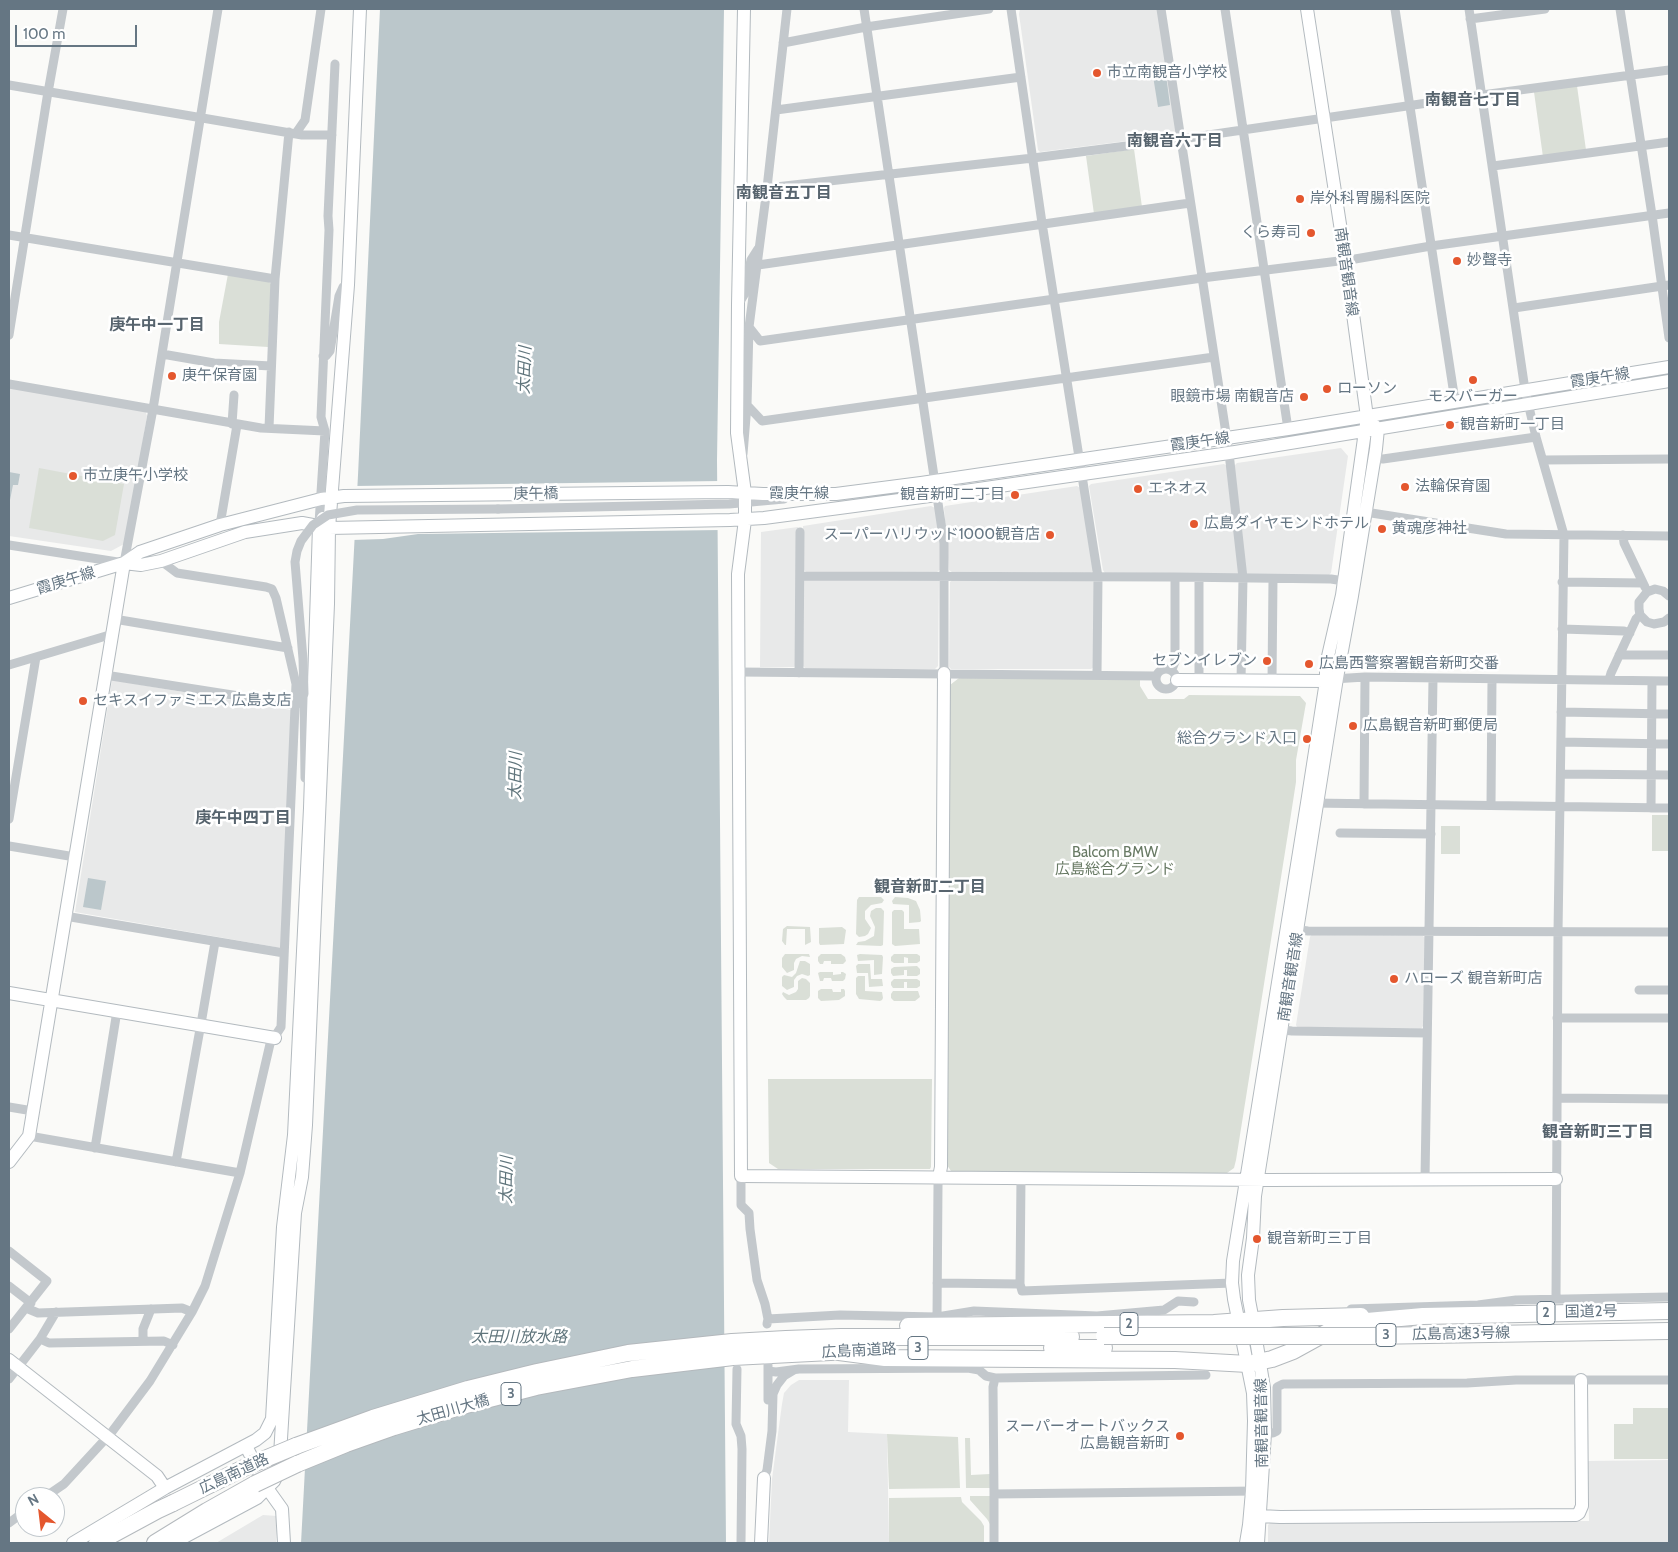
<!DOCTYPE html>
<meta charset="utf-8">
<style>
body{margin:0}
#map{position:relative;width:1678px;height:1552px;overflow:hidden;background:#fafaf8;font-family:Cabin,sans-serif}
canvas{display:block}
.frame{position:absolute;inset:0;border:10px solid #657683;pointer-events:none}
.north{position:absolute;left:15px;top:1487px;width:50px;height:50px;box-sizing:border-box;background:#fff;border:1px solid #c1c8cd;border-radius:50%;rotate:331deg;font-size:14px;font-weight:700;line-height:20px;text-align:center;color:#657683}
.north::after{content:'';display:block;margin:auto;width:18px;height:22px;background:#e4572e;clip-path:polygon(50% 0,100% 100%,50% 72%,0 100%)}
.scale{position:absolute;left:15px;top:25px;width:122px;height:22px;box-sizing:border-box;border:2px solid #657683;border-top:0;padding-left:6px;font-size:15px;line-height:18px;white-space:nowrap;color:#657683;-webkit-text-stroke:4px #fff;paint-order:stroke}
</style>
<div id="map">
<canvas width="1678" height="1552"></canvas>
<div class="frame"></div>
<div class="north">N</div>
<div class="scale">100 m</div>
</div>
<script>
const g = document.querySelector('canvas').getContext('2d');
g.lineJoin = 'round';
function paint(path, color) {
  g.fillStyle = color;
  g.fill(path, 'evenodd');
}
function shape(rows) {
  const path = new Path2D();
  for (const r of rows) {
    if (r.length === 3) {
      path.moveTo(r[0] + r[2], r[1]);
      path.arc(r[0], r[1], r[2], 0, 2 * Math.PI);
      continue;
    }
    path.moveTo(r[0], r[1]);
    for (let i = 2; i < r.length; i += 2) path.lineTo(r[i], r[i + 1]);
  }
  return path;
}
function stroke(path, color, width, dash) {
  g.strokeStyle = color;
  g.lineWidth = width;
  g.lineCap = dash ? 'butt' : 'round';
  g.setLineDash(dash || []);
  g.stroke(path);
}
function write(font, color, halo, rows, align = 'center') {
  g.font = font + ' Cabin,"Noto Sans JP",sans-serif';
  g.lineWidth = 5;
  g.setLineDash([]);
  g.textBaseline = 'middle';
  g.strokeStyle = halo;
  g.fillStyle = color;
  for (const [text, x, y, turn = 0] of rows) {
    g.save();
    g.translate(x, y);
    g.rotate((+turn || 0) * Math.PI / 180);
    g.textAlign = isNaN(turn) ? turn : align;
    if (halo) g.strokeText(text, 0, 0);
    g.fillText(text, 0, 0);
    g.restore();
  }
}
paint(shape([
 [1020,9,1158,9,1177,132,1174,135,1040,152,1038,150,1019,14],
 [9,388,145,410,147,416,126,543,111,551,9,536],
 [1341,448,1348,456,1331,573,1328,576,1248,575,1246,572,1234,466,1237,463],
 [1224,464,1227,466,1240,572,1237,575,1105,573,1103,570,1089,486,1091,484],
 [1077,486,1080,488,1094,570,1091,573,952,572,949,570,944,508,945,506],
 [931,506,935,508,941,542,941,569,937,572,806,572,803,569,803,526],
 [798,527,797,664,794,667,760,667,761,532],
 [806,578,939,580,938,666,935,669,806,669,803,666,804,580],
 [953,579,1092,579,1094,582,1094,667,1091,669,951,669,949,667,950,582],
 [112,680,291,710,281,948,75,912],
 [1311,935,1423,936,1425,938,1423,1026,1421,1029,1297,1027,1296,1025,1310,937],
 [799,1380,849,1380,848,1432,887,1434,889,1543,769,1543,772,1479,782,1404,784,1393,791,1385],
 [1669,1460,1669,1543,1268,1543,1268,1525,1272,1521,1589,1521,1588,1461],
 [263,1515,277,1516,276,1543,216,1543]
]), '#e8e9e9');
paint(shape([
 [1577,86,1586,150,1543,157,1534,92],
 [1134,149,1142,207,1094,214,1086,156],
 [228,274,267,280,271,284,268,347,219,344,219,322],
 [39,468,124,484,115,535,103,541,29,528],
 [959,678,1140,679,1140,686,1148,699,1184,699,1189,695,1300,696,1306,703,1296,760,1296,782,1289,827,1236,1160,1234,1168,1227,1173,1184,1174,1092,1172,971,1172,951,1171,947,1165,950,685],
 [1652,815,1669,815,1669,851,1652,851],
 [1441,826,1460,826,1460,854,1441,854],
 [859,897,881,897,884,900,882,903,871,905,865,911,865,919,871,928,868,934,865,936,859,937,856,934,857,900],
 [895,897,908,898,916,901,920,910,921,921,920,922,909,923,909,905,893,904,892,901],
 [876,908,881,908,884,911,883,945,881,946,856,945,858,942,865,941,874,936,875,927,870,916,871,911],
 [894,910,902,910,904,912,904,929,919,929,920,944,895,946,892,944,892,912],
 [787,926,810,927,811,942,805,945,805,929,787,929,786,945,785,945,782,941,783,929],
 [842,927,846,930,844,944,820,945,819,943,819,928],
 [785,954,809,954,810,957,802,956,796,959,794,963,794,970,787,973,782,967,782,958],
 [821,954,841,954,845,957,846,961,843,964,831,964,831,961,824,961,823,964,820,964,818,961,818,957],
 [860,954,882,955,883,957,882,974,874,975,874,960,858,961,857,955],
 [894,954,917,954,920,956,920,961,917,963,908,963,908,958,904,957,904,963,894,963,891,961,891,957],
 [800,961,805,961,810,964,810,975,808,976,802,974,797,976,794,980,794,987,787,990,782,986,782,977,784,975,792,977,796,973],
 [858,964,870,964,871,979,882,979,883,986,869,987,868,973,857,973,856,966],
 [917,966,920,969,920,974,917,976,907,976,907,970,904,970,904,975,893,976,891,973,891,969,894,967],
 [820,972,833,972,833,975,841,974,841,972,843,972,846,974,845,979,843,981,832,981,831,978,824,978,823,981,820,981,818,973],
 [858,976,865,976,865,991,882,992,883,998,882,1000,880,1001,859,999,856,994,856,978],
 [802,978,806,979,810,983,810,996,809,998,806,1000,787,1000,784,997,782,994,783,992,789,995,796,992,798,989,798,981],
 [894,979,917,979,920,981,920,986,917,988,907,988,907,982,904,982,904,988,893,988,891,985,891,982],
 [821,989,832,989,833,992,841,992,841,989,844,989,845,991,845,996,839,1000,821,1001,818,998,818,991],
 [893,991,918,991,920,997,915,1001,894,1001,891,998,891,994],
 [768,1079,932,1079,931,1167,930,1169,778,1169,769,1163],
 [1633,1408,1669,1408,1669,1459,1614,1459,1614,1424,1633,1424],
 [887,1434,958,1437,960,1488,889,1489],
 [965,1438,970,1438,971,1475,990,1474,991,1488,966,1488],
 [970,1496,990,1496,990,1524,987,1519,970,1500],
 [961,1497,962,1502,981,1521,984,1526,984,1542,889,1543,889,1498]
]), '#dadfd7');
paint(shape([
 [380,9,724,9,717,460,726,1543,301,1543,358,475],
 [1166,75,1170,105,1158,107,1153,76],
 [9,472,20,474,18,485,13,485,9,505],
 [88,878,106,881,101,910,83,907]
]), '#bbc7cb');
paint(shape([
 [720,481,721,530,418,534,383,539,352,540,355,486]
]), '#fafaf8');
const secondary = shape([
 [744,9,738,304,737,433,745,493,745,520,738,574,741,1176,1268,1180,1556,1179],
 [124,563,141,565,161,561,245,532,302,523,329,528,730,520,764,518,937,495,1229,453,1669,381],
 [9,598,124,563,140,552,220,525,321,499,344,496,728,492,763,494,836,494,921,483,1288,429,1669,367],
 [1177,680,1326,681],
 [9,993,275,1038],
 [9,1162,29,1136,124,563],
 [939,1177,941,1167,944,673],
 [9,1360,157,1476,165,1488],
 [246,1446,267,1488,282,1509,284,1543],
 [1260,1516,1280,1517,1576,1515,1579,1513,1582,1506,1581,1380],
 [73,1543,165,1488,256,1440,265,1433,272,1419,283,1227,294,1135,310,808,319,526,323,518],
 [173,1543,257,1498,274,1481,279,1471,295,1213,302,1177,306,1125,328,604,329,528,348,285,360,9],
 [761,1543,764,1478],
 [1246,1543,1249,1525,1252,1491,1254,1421,1253,1393,1234,1299,1232,1283,1233,1261,1307,803,1326,681,1326,665,1342,595,1367,417,1347,270,1307,9],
 [1258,1543,1265,1433,1264,1388,1253,1321,1249,1300,1248,1275,1253,1238,1255,1196,1337,678,1352,596,1376,449,1378,429,1372,423]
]);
const highway = shape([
 [908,1326,1214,1323,1283,1318,1361,1316],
 [1052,1348,1104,1348],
 [839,1352,885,1358,1175,1360,1248,1364,1272,1359,1293,1351,1333,1329,1367,1321,1423,1316,1669,1311],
 [296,1446,373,1418,468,1389,537,1372,628,1353,732,1342,786,1339,841,1337,1071,1337],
 [297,1464,346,1444,394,1427,466,1405,536,1387,632,1369,733,1357,850,1351],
 [97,1543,158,1510,173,1503],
 [155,1543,207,1511,255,1484]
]);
stroke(secondary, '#b3babf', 14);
stroke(highway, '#b4b9bd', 18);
stroke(shape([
 [864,9,944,543,944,673],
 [1011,9,1042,223,1098,577,1097,674],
 [1161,9,1229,453,1243,578,1241,681],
 [1225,9,1288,429],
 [1395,9,1455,401],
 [1469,9,1525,390,1536,437,1564,535,1558,932,1556,1299],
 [1620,9,1652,215,1669,338],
 [1470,19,1545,9],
 [783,43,866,27,989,9],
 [9,85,302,135,332,135],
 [776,110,1021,77],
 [296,133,305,120,321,9],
 [1493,166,1669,142],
 [767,188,1033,158,1181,139,1482,95,1669,70],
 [9,235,275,279],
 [758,265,1190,203],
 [741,300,744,295,751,260,758,249],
 [1514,308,1669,285],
 [749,327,760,341,1202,278,1355,259,1431,246,1669,213],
 [9,335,47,98,63,9],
 [162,354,214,363,271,366],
 [323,356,326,356,330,351,339,296,343,287,348,285],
 [9,384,261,428,325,431,321,417,329,230,328,216,335,64],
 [747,405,762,421,1214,357],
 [232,424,234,395],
 [269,428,275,279,289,132],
 [743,454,747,405,749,327,767,188,787,9],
 [1374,458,1383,459,1536,437],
 [1543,460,1669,459],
 [498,509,729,504,784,499],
 [1365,512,1506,534,1669,536],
 [319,523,325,431],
 [220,525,237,425],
 [1623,535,1624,543,1645,587],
 [9,545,124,563,153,409,218,9],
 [800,576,1175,577,1331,579,1344,581],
 [1199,578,1199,681],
 [1562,582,1643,583],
 [1669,596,1663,591,1655,589,1647,592,1639,602,1639,609,1640,615,1647,622,1654,624,1664,622,1669,618],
 [114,619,288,648],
 [1562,629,1624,631,1630,633],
 [1619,655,1669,655],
 [9,665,106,636,111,637],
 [1166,679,10],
 [1172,669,1175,662,1175,577],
 [739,672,1156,676],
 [799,673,800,532],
 [105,675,296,705],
 [1333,679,1365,677,1669,681],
 [1609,680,1611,673,1636,619,1640,615],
 [1272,681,1273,579],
 [304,694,305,778],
 [1561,712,1669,714],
 [1561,742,1669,744],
 [1561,774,1669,775],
 [1312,803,1669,808],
 [1364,804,1365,677],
 [1491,805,1492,679],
 [1651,808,1652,681],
 [9,819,36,657],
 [1340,833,1431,834],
 [9,846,75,857],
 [65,916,284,953],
 [1292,929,1308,931,1669,932],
 [1639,990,1669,990],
 [1557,1018,1669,1018],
 [1275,1029,1292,1031,1427,1033],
 [1557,1098,1669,1099],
 [9,1107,33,1111],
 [29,1136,240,1173],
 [95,1148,117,1011],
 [176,1162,202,1018,215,942],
 [741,1176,741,1205,749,1213,750,1229,757,1280,765,1304,768,1319],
 [1021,1177,1020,1284,1022,1291,1232,1283],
 [1425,1179,1433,679],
 [9,1251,47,1281,9,1329],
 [937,1283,1020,1284],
 [9,1286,31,1303],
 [26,1308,38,1313,182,1308,192,1312],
 [1351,1309,1478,1305,1516,1300,1669,1297],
 [937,1317,938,1185,939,1177],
 [767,1324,768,1319,840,1315,937,1317,974,1311,1097,1316,1164,1310,1178,1301,1194,1302],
 [40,1339,56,1312],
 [143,1341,143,1329,151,1309],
 [768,1365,768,1400],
 [737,1369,736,1424,741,1436,742,1449,741,1543],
 [768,1371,776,1372,799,1369,968,1368,979,1370,986,1376,995,1378,1206,1375],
 [995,1378,993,1387,994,1494,1256,1491],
 [9,1379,40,1339,49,1343,164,1341,173,1345],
 [1265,1433,1273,1433,1277,1431,1277,1387,1283,1384,1467,1383,1516,1380,1669,1380],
 [764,1478,767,1470,772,1431,773,1394,777,1385,784,1376,794,1370],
 [45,1497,64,1484,111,1433,150,1381,192,1312,205,1286,240,1173,270,1044,281,1027,296,684,276,598,272,589,266,587,177,573,161,561],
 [9,1523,25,1511],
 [994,1543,994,1494]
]), '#c3c8cc', 9);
stroke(secondary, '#fff', 12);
stroke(highway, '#fff', 16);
const highwayBridge = shape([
 [1104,1336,1369,1336,1669,1331],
 [255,1484,297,1464],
 [173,1503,248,1466,296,1446]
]);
stroke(highwayBridge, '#b4b9bd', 18, []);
stroke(shape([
 [304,694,303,659,295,562,297,551,301,541,313,525,328,515,357,510,498,509]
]), '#c3c8cc', 9);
stroke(highwayBridge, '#fff', 16);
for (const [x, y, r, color] of [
 [1097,73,5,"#e4572e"],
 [1300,199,5,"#e4572e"],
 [1311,233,5,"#e4572e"],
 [1457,261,5,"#e4572e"],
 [172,376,5,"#e4572e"],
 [1473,380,5,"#e4572e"],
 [1327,389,5,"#e4572e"],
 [1304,397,5,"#e4572e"],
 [1450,425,5,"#e4572e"],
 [73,476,5,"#e4572e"],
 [1405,487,5,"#e4572e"],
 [1138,489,5,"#e4572e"],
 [1015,495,5,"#e4572e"],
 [1194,524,5,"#e4572e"],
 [1382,529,5,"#e4572e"],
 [1050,535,5,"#e4572e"],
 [1267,661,5,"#e4572e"],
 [1309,664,5,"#e4572e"],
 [83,701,5,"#e4572e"],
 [1353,726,5,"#e4572e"],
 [1307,739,5,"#e4572e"],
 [1394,979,5,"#e4572e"],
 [1257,1239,5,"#e4572e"],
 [1180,1436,5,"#e4572e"]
]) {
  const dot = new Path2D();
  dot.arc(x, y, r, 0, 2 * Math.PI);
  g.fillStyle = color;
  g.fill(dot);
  stroke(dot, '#fff', 2);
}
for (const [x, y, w] of [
 [1546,1313,18],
 [1129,1324,18],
 [1386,1335,20],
 [918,1348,20],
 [511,1394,20]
]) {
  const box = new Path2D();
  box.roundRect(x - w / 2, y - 11.5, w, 23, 4);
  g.fillStyle = '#fff';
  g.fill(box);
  stroke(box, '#657683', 1);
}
write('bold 14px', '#657683', null, [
 ["2",1546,1313],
 ["2",1129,1324],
 ["3",1386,1335],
 ["3",918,1348],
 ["3",511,1394]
]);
write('15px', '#657683', '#fff', [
 ["市立南観音小学校",1107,73],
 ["岸外科胃腸科医院",1310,199],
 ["くら寿司",1301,233,"right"],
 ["妙聲寺",1467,261],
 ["庚午保育園",182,376],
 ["ローソン",1337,389],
 ["眼鏡市場 南観音店",1294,397,"right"],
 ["モスバーガー",1473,397,"center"],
 ["観音新町一丁目",1460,425],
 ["市立庚午小学校",83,476],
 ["法輪保育園",1415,487],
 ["エネオス",1148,489],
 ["観音新町二丁目",1005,495,"right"],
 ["広島ダイヤモンドホテル",1204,524],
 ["黄魂彦神社",1392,529],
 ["スーパーハリウッド1000観音店",1040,535,"right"],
 ["セブンイレブン",1257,661,"right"],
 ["広島西警察署観音新町交番",1319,664],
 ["セキスイファミエス 広島支店",93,701],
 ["広島観音新町郵便局",1363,726],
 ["総合グランド入口",1297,739,"right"],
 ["ハローズ 観音新町店",1404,979],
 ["観音新町三丁目",1267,1239],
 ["スーパーオートバックス",1170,1427,"right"],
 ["広島観音新町",1170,1444,"right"]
], 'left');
write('15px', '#657683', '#fff', [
 ["南観音観音線",1346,272,82],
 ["霞庚午線",1600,378,-9],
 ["霞庚午線",1200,442,-8],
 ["庚午橋",536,494,-1],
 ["霞庚午線",799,494],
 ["霞庚午線",66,581,-17],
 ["南観音観音線",1291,977,-81],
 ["国道2号",1591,1312,-1],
 ["広島高速3号線",1461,1334,-1],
 ["広島南道路",859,1351,-3],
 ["太田川大橋",453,1410,-16],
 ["南観音観音線",1262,1423,-91],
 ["広島南道路",234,1474,-25]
]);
write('15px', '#687a64', '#fff', [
 ["Balcom BMW",1115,853],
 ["広島総合グランド",1115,870]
]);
write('bold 16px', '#57646e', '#fff', [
 ["南観音七丁目",1473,100],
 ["南観音六丁目",1175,141],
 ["南観音五丁目",784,193],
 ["庚午中一丁目",157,325],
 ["庚午中四丁目",243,818],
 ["観音新町二丁目",930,887],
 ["観音新町三丁目",1598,1132]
]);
write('italic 16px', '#60757c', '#fff', [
 ["太田川",525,370,-88],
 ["太田川",516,776,-89],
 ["太田川",507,1180,-89],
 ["太田川放水路",519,1337]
]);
</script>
